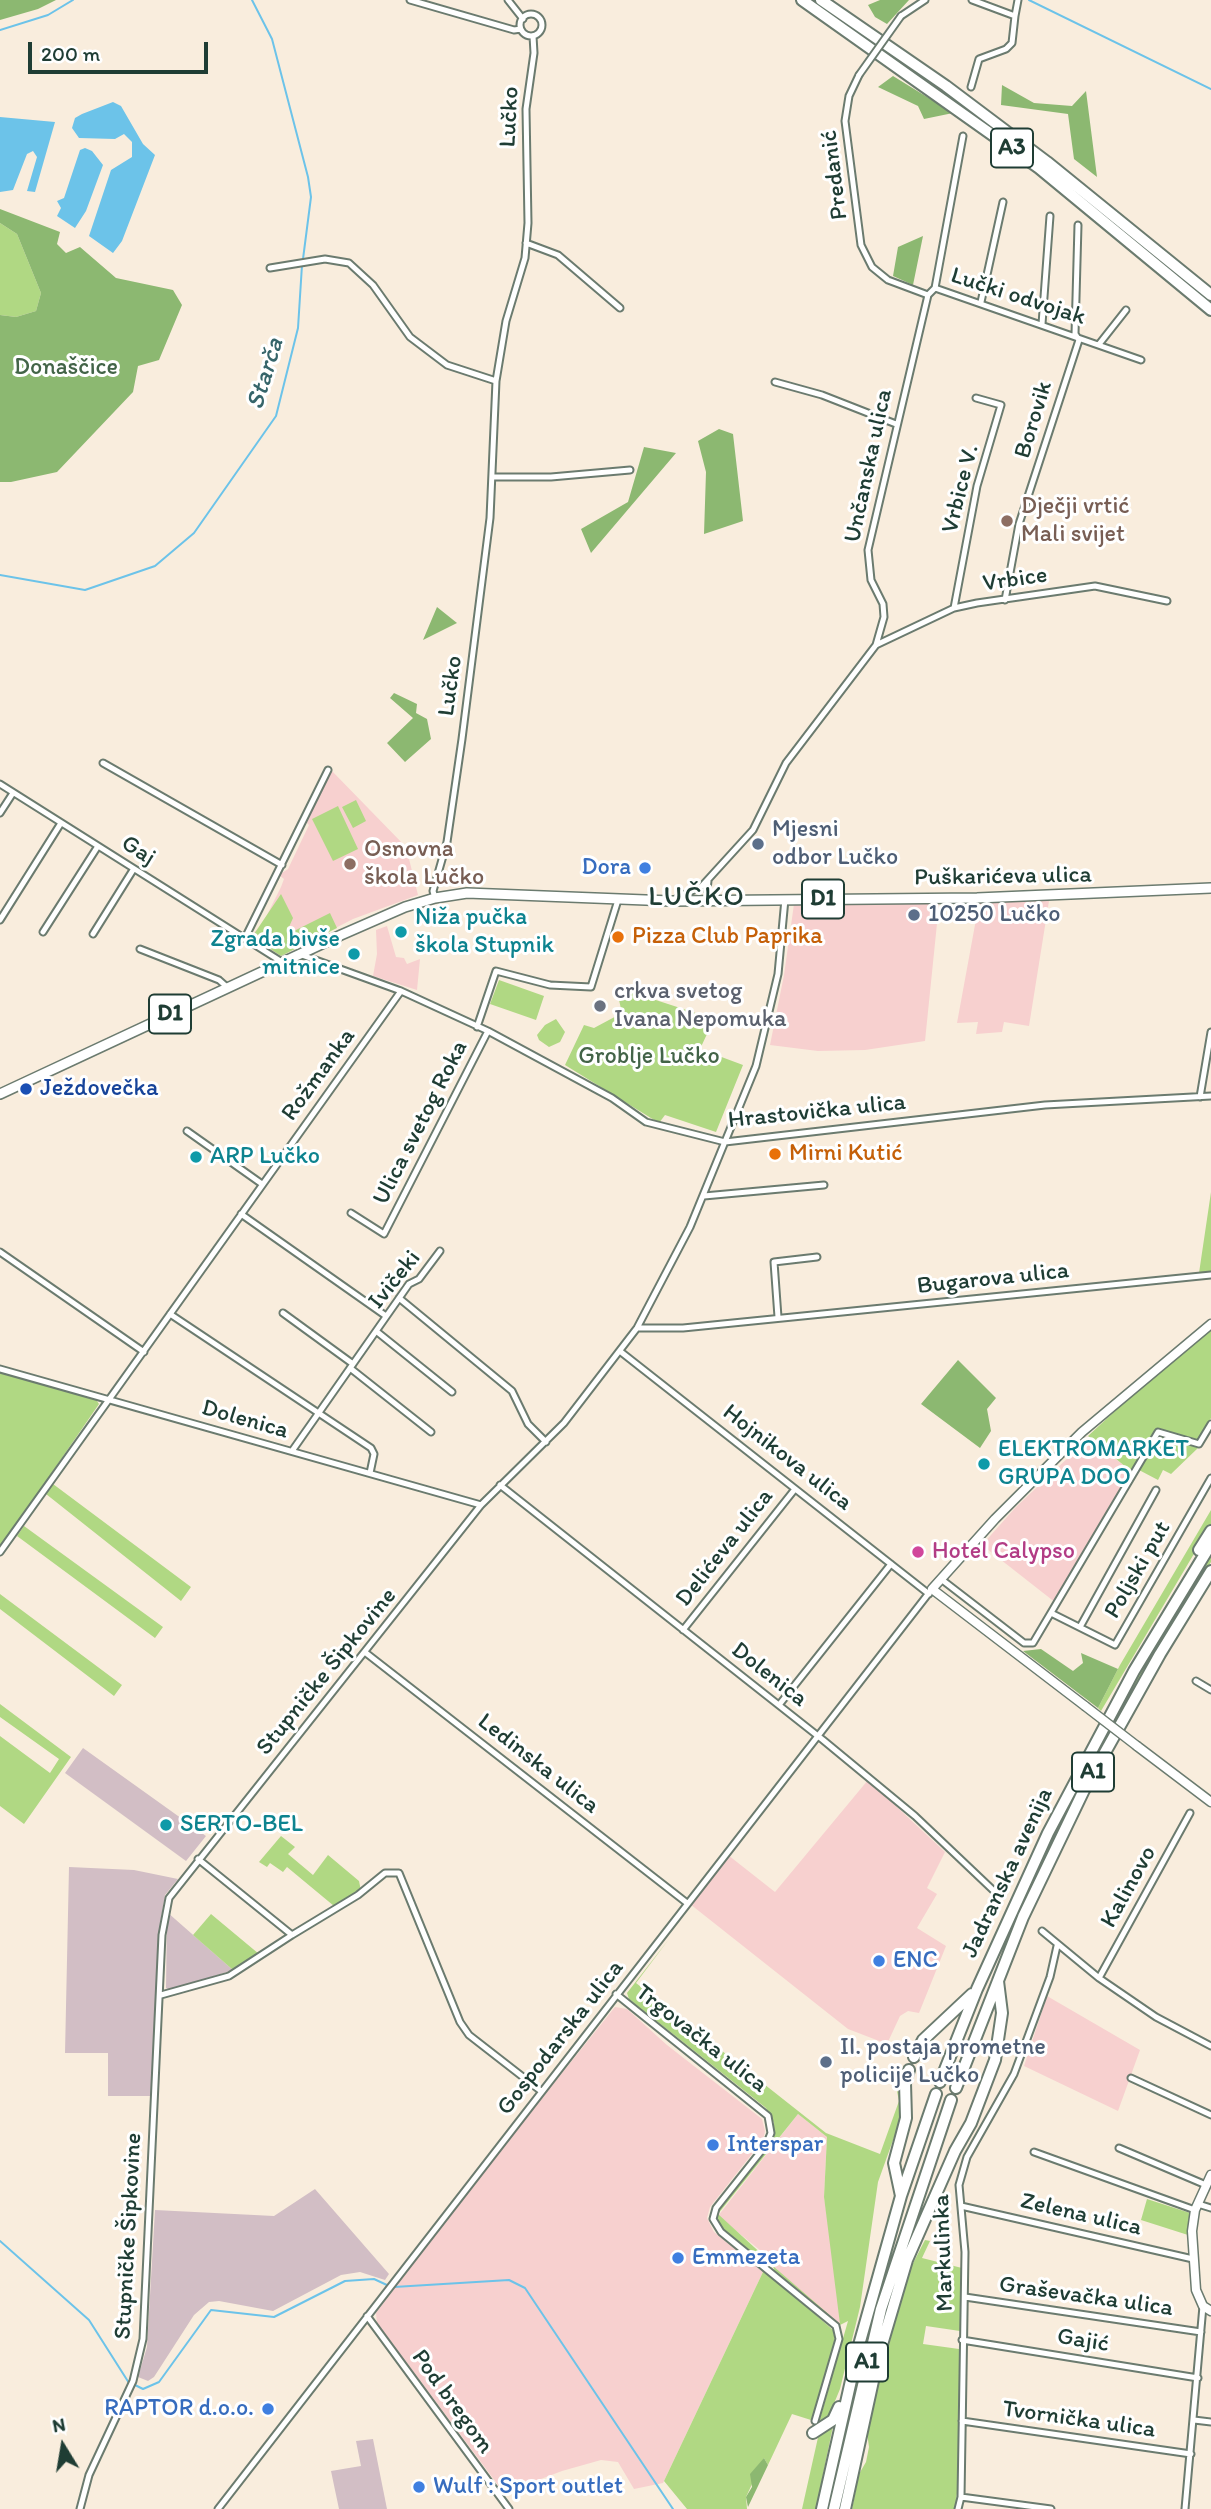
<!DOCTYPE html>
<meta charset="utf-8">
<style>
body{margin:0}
#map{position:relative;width:1211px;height:2509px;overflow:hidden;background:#f9eddd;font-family:Itim,sans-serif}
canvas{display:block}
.north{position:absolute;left:28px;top:2411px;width:70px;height:70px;-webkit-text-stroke:5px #fff;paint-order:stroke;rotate:349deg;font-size:19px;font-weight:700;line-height:28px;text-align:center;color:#1f3d34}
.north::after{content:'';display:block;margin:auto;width:24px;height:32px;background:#1f3d34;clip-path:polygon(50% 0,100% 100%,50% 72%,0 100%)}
.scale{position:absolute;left:28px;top:42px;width:180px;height:32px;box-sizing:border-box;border:4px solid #1f3d34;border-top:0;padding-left:9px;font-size:21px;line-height:24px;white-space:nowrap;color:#1f3d34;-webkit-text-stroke:5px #fff;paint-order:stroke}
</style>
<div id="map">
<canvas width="1211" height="2509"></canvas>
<div class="north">N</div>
<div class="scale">200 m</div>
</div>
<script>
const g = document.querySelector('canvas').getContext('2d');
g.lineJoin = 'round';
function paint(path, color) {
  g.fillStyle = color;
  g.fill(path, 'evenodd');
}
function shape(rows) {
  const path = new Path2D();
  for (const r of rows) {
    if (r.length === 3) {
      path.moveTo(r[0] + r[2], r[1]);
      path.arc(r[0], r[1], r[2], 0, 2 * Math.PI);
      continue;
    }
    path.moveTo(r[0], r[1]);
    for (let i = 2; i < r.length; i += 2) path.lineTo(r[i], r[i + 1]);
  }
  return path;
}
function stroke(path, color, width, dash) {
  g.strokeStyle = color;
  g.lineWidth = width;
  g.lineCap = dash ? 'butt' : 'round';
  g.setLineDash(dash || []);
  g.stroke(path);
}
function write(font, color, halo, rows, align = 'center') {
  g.font = font + ' Itim,sans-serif';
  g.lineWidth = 6;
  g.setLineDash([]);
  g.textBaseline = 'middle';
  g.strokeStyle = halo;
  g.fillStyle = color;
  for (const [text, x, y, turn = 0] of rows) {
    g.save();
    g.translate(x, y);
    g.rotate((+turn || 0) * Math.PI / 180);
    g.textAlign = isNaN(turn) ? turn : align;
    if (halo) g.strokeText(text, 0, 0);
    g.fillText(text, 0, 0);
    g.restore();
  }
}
paint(shape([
 [331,770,406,847,418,895,353,919,281,956,254,940,252,934,262,925,281,887,284,879,279,875,288,869,309,825,306,822],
 [1049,901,1029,1026,1004,1022,1002,1032,976,1034,978,1022,957,1023,979,903],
 [794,904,939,904,925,1041,865,1050,818,1051,770,1045,784,975],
 [387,926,396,957,404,958,407,964,420,959,417,990,373,976,377,954,376,930],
 [1089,1438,1132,1472,1056,1603,982,1545,1016,1507],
 [868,1780,945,1852,927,1888,937,1894,917,1928,946,1946,919,2013,908,2011,900,2016,887,2044,848,2029,690,1904,728,1855,775,1892],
 [1047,1996,1140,2050,1118,2111,1024,2066],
 [615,2007,627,2009,667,2045,762,2119,765,2131,763,2140,710,2207,707,2218,714,2232,763,2272,663,2483,634,2489,618,2462,601,2460,562,2471,504,2493,377,2323,376,2313,486,2168],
 [798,2114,827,2137,824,2197,843,2321,840,2324,776,2272,772,2260,718,2216]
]), '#f7d0cf');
paint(shape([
 [83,1748,206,1836,186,1861,65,1773],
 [69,1867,134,1870,178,1879,165,1895,160,1924,152,2096,108,2096,108,2053,65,2053],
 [167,1912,233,1970,170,1990,166,1988],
 [315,2189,389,2274,385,2280,360,2272,341,2275,273,2311,219,2301,209,2302,194,2315,154,2377,148,2381,138,2377,147,2347,155,2210,274,2216],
 [373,2439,387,2509,339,2509,331,2471,361,2466,356,2441]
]), '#d2bec5');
paint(shape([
 [0,223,17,234,41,293,36,311,16,317,0,315],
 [356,800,366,821,353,828,342,807],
 [338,806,358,849,333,861,312,819],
 [281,894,293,918,289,927,292,932,330,913,337,928,281,956,252,937],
 [499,980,544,996,536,1020,490,1004],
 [622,989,714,1019,700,1049,743,1065,716,1132,665,1115,659,1123,565,1065,584,1025,594,1028,622,1013,619,1000],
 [556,1019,565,1032,560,1042,549,1047,539,1040,537,1035,545,1025],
 [1211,1192,1211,1272,1199,1273],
 [1211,1330,1211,1418,1205,1430,1199,1440,1156,1428,1132,1472,1088,1436,1142,1386],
 [0,1372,95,1398,99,1404,0,1548],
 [1159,1434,1198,1448,1171,1474,1163,1470,1158,1480,1139,1470],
 [53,1484,191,1587,181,1601,46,1494],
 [1211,1510,1211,1525,1101,1711,1098,1708,1120,1665],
 [24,1526,163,1627,155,1638,17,1536],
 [1211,1556,1211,1562,1162,1640,1088,1772,1013,1923,1055,1830,1103,1738,1157,1643],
 [0,1594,122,1685,114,1696,0,1609],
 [0,1704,71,1757,24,1824,0,1806,0,1736,50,1773,59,1759,0,1717],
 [281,1836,295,1847,288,1854,313,1875,328,1855,359,1881,361,1891,334,1906,287,1867,283,1872,270,1863,267,1867,259,1862],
 [211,1914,259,1954,233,1970,193,1935],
 [669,1939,636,1983,826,2133,880,2154,899,2101,897,2091,900,2093,901,2118,878,2182,860,2307,840,2389,828,2418,818,2426,848,2321,840,2325,778,2275,775,2272,773,2266,840,2324,824,2197,827,2137,798,2114,718,2214,766,2258,760,2258,720,2227,716,2217,718,2211,768,2146,774,2136,774,2123,766,2108,629,1999,627,1993],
 [1147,2199,1190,2213,1188,2235,1141,2220],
 [925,2240,930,2241,922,2258,962,2268,960,2331,926,2326,923,2344,959,2349,959,2478,955,2509,852,2509,859,2474,866,2462,869,2447,867,2432,879,2382,908,2273],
 [761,2270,766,2272,776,2280,833,2330,835,2341,817,2409,811,2420,792,2414,768,2465,764,2458,746,2497,747,2509,687,2509,664,2481,763,2272],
 [833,2426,816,2509,802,2509,819,2433]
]), '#b0d883');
paint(shape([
 [0,0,56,0,38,9,0,20],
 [880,0,909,0,887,24,875,17,868,5],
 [893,76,953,113,924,119,918,106,878,87],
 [1002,85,1034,103,1072,106,1086,91,1097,177,1074,159,1068,114,1001,105],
 [0,209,60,232,57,244,66,253,80,247,116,278,173,290,182,305,159,360,138,366,133,392,57,472,11,482,0,482,0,315,16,317,36,311,41,293,17,234,0,223],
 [923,236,913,285,893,276,898,247],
 [719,429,733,434,743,521,704,534,706,472,698,441],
 [644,447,676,453,591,553,581,529,628,502],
 [437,607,457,623,423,640],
 [394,693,417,704,416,713,427,719,431,739,405,762,387,743,413,718,390,698],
 [958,1360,996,1398,987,1409,991,1431,980,1448,921,1404],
 [1041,1649,1073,1671,1083,1663,1081,1653,1118,1669,1098,1708,1023,1651],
 [764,2458,768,2465,748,2507,746,2497,752,2487,750,2474]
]), '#8cb871');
paint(shape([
 [113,102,121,106,143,144,155,155,122,241,113,253,89,236,111,170,132,157,132,142,124,134,115,139,79,138,72,128,75,118,82,114],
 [0,117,55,122,35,192,27,191,37,157,33,151,27,154,13,190,0,192],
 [85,148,92,151,103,165,86,211,75,228,57,216,61,208,57,201,64,198,80,150]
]), '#6cc3e9');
stroke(shape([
 [252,0,272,39,308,177,311,197,303,259],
 [1029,0,1211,89],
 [0,30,48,15,73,0],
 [0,575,85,590,155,566,194,533,276,416,298,328,302,265],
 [0,2241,89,2320,129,2383],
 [394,2287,509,2280,525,2288,673,2509],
 [135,2385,143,2389,159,2382,211,2310,274,2317,345,2281,374,2279,389,2286]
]), '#6cc3e9', 2);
const street = shape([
 [410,0,514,30,521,29],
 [508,0,523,19],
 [972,0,1015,16,1018,0],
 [531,25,11],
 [901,16,925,0],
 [859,75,849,96,845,121,861,245,872,267,888,280,928,295],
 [971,87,979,59,1006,49,1012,43,1015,16],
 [526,243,558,255,620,308],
 [270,268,325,259,349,263,373,285,410,337,447,365,496,381],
 [935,288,963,136],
 [981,302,1003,202],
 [1042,324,1050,216],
 [1100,343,1126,310],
 [775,382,822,395,896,424],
 [492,477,551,477,630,470],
 [1005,600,1019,524,1079,340,1075,334,1078,225],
 [954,608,977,486,1001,405,976,398],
 [876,645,954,608,977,603,1095,586,1167,601],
 [103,763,282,865],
 [0,784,282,962],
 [0,813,13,793],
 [708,881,707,890,713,899],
 [435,898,433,891,447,842,462,739,490,518,496,381,506,321,525,258,528,223,526,109,534,53,533,36],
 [677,898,702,886,753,830,786,763,876,645,884,617,883,604,871,580,868,550,928,295,935,288,1141,360],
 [0,920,61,823],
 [43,932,98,846],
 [93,934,133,870],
 [245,938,328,770],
 [140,949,219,980,228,988],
 [299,954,401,991,488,1031,612,1098,646,1122,725,1142,1045,1105,1211,1096],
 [477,1027,496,971,550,985,591,987,618,900],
 [1200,1097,1211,1032],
 [187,1131,262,1184],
 [704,1196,824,1185],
 [351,1213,384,1234,488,1031],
 [241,1214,386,1316],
 [0,1252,144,1352],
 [399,1298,512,1391,528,1424,546,1442],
 [283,1313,353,1364],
 [170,1314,371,1448,374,1454,370,1473],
 [778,1317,774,1262,817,1257],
 [637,1328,683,1328,1211,1275],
 [376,1331,452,1392],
 [621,1352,929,1594],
 [350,1368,431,1432],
 [0,1369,481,1505],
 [292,1451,409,1284,419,1279,440,1251],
 [500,1485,823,1740,915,1816,994,1891],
 [0,1552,401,991],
 [941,1579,1024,1643,1033,1643,1158,1432,1199,1444,1211,1424],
 [1053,1614,1115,1645,1211,1478],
 [1080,1627,1156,1490],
 [683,1630,795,1489],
 [366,1653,687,1903],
 [1196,1681,1211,1690],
 [779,1705,891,1564],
 [1042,1931,1099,1978,1156,2017,1211,2046],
 [292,1935,358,1895,385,1873,399,1873,460,2022,469,2035,541,2091],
 [1099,1978,1190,1813],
 [616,1994,768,2116,771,2133,766,2145,716,2208,713,2219,721,2232,836,2326,839,2339,815,2421],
 [161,1995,229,1976,292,1935,198,1859],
 [1131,2078,1211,2115],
 [1119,2148,1206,2185],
 [1034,2152,1195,2210],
 [1198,2204,1211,2208],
 [961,2206,1193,2259],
 [965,2297,1201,2332],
 [367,2316,509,2509],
 [962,2340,1198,2378],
 [1194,2420,1211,2422],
 [962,2421,1191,2454],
 [961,2497,1051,2509],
 [80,2509,89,2475,133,2381,143,2339,162,1935,169,1898,481,1505,564,1423,637,1328,690,1227,756,1066,778,974,785,899],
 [218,2509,932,1589],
 [958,2509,961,2497,965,2252,959,2185,967,2157,1014,2074,1050,1977,1057,1946],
 [1185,2509,1203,2306]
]);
const secondary = shape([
 [1085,1706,932,1589,995,1519,1082,1432,1211,1324],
 [1137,1746,1211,1802],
 [1211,2175,1195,2210,1192,2231,1196,2290,1203,2306,1211,2311]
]);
const primary = shape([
 [0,1094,341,935,405,907,435,898,467,893,671,901,977,898,1211,888]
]);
const highway = shape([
 [802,0,1039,168,1211,310],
 [821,0,946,86,1047,162,1211,295],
 [1199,1550,1211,1531],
 [914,2057,923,2040,972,1994],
 [940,2082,977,1989,1048,1833,1134,1671,1211,1544],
 [956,2088,1023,1917,1084,1790,1160,1654,1211,1571],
 [901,2196,894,2163,906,2118,905,2083,909,2070],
 [813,2433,833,2420,839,2407],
 [822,2509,859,2345,901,2196,936,2094],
 [834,2509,881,2309,951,2100],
 [845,2509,878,2358,907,2260,955,2151,971,2123,995,2060,1002,2013,998,1981]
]);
stroke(street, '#6b7b6f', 9);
stroke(secondary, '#6b7b6f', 11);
stroke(primary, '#6b7b6f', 12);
stroke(highway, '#6b7b6f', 14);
stroke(street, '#fff', 5);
stroke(secondary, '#fff', 8);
stroke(primary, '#fff', 9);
stroke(highway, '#fff', 10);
const streetBridge = shape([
 [859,75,901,16]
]);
const secondaryBridge = shape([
 [1085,1706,1137,1746]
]);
stroke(streetBridge, '#6b7b6f', 9, []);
stroke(secondaryBridge, '#6b7b6f', 11, []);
stroke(streetBridge, '#fff', 5);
stroke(secondaryBridge, '#fff', 8);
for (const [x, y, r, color] of [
 [1007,521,7,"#8d6e63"],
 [758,844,7,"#5c6f8a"],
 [350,864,7,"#8d6e63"],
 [645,868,7,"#3f7fe0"],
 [914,915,7,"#5c6f8a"],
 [401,932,7,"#0f9aa8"],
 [618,937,7,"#e8710a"],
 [354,954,7,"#0f9aa8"],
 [600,1006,7,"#6b7280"],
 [26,1089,7,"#1a4fb4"],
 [775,1154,7,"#e8710a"],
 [196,1157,7,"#0f9aa8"],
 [984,1464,7,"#0f9aa8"],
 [918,1552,7,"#d1479c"],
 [166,1825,7,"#0f9aa8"],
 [879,1961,7,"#3f7fe0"],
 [826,2062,7,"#5c6f8a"],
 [713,2145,7,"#3f7fe0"],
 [678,2258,7,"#3f7fe0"],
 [268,2409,7,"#3f7fe0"],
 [419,2487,7,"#3f7fe0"]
]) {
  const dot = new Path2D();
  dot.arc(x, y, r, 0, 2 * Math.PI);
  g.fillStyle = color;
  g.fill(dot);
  stroke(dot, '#fff', 2.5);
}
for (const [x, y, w] of [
 [1012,148,42],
 [823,899,42],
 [170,1014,42],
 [1093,1772,42],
 [867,2362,42]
]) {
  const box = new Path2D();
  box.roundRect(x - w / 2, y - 19.5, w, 39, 5);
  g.fillStyle = '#fff';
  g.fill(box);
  stroke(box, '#1f3d34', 2);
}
write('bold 23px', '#1f3d34', null, [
 ["A3",1012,148],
 ["D1",823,899],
 ["D1",170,1014],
 ["A1",1093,1772],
 ["A1",867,2362]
]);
write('24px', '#1f3d34', '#fff', [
 ["Lučko",510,117,-87],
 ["Predanić",835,175,-97],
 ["Lučki odvojak",1018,297,18],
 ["Borovik",1034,420,-73],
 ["Unčanska ulica",869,466,-78],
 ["Vrbice V.",961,489,-76],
 ["Vrbice",1015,580,-8],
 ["Lučko",451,686,-82],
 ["Gaj",138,851,33],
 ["Puškarićeva ulica",1003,877,-1],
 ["Rožmanka",319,1075,-54],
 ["Hrastovička ulica",817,1112,-6],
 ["Ulica svetog Roka",421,1123,-63],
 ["Bugarova ulica",993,1279,-6],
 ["Ivičeki",395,1280,-51],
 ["Dolenica",245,1420,16],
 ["Hojnikova ulica",787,1458,38],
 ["Delićeva ulica",725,1548,-52],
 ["Poljski put",1138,1570,-60],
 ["Stupničke Šipkovine",327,1672,-51],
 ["Dolenica",769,1675,38],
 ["Ledinska ulica",538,1764,38],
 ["Jadranska avenija",1008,1873,-65],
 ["Kalinovo",1129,1887,-61],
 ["Gospodarska ulica",561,2038,-52],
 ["Trgovačka ulica",701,2039,38],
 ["Zelena ulica",1081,2215,13],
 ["Stupničke Šipkovine",129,2236,-87],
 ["Markulinka",944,2253,-92],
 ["Graševačka ulica",1086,2297,8],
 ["Gajić",1083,2341,9],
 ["Pod bregom",452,2402,54],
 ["Tvornička ulica",1079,2420,8]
]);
write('24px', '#436448', '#fff', [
 ["Donaščice",66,368],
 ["Groblje Lučko",649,1057]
]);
write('24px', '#785e54', '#fff', [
 ["Dječji vrtić",1021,507],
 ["Mali svijet",1021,535],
 ["Osnovna",364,850],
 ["škola Lučko",364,878]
], 'left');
write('24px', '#4e5e75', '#fff', [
 ["Mjesni",772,830],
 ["odbor Lučko",772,858],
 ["10250 Lučko",928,915],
 ["II. postaja prometne",840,2048],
 ["policije Lučko",840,2076]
], 'left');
write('24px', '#366cbe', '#fff', [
 ["Dora",631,868,"right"],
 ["ENC",893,1961],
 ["Interspar",727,2145],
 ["Emmezeta",692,2258],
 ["RAPTOR d.o.o.",254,2409,"right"],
 ["Wulf : Sport outlet",433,2487]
], 'left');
write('24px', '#0d838f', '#fff', [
 ["Niža pučka",415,918],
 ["škola Stupnik",415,946],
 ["Zgrada bivše",340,940,"right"],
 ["mitnice",340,968,"right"],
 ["ARP Lučko",210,1157],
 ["ELEKTROMARKET",998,1450],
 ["GRUPA DOO",998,1478],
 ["SERTO-BEL",180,1825]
], 'left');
write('24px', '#c56008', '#fff', [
 ["Pizza Club Paprika",632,937],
 ["Mirni Kutić",789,1154]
], 'left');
write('24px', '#5b616d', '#fff', [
 ["crkva svetog",614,992],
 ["Ivana Nepomuka",614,1020]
], 'left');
write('24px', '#164399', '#fff', [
 ["Ježdovečka",40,1089]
], 'left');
write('24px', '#b23c85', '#fff', [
 ["Hotel Calypso",932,1552]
], 'left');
write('italic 26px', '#36656a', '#fff', [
 ["Starča",266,374,-73]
]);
g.letterSpacing = '2px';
write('28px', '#1f3d34', '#fff', [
 ["LUČKO",697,898]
]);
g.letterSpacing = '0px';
</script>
